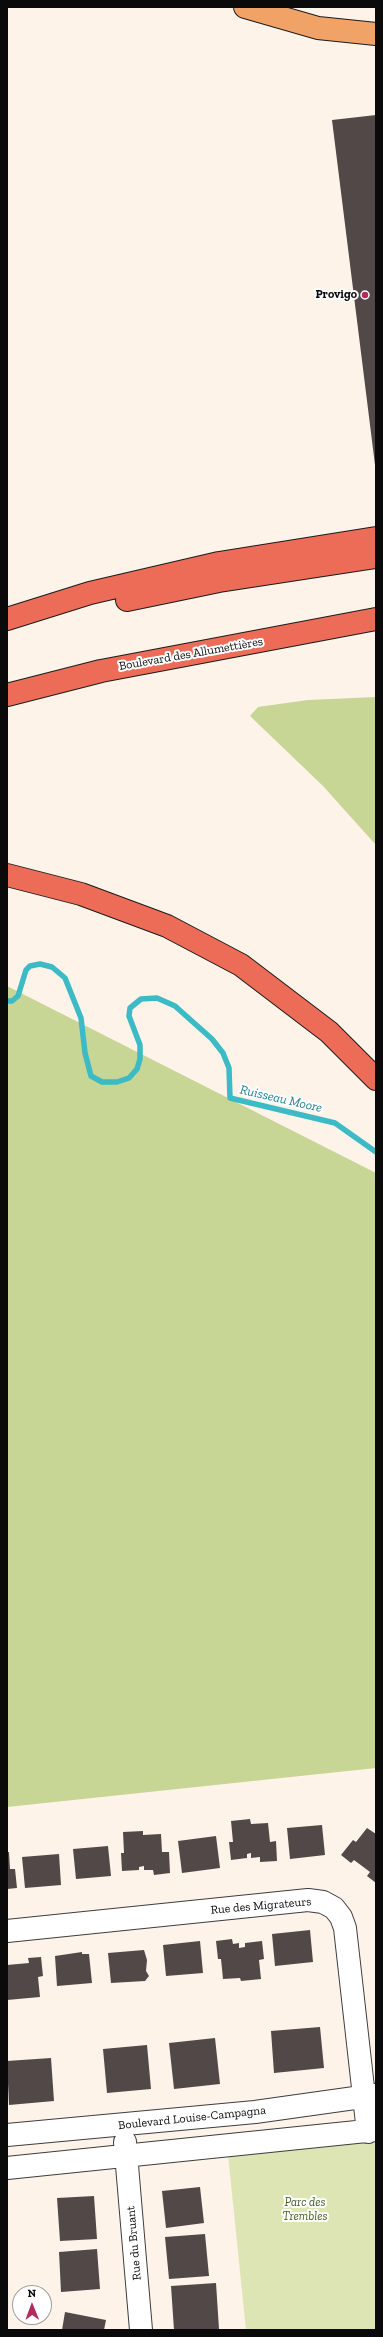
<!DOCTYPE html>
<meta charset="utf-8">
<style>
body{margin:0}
#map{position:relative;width:383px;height:2337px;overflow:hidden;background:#fef3e9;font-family:"Zilla Slab",serif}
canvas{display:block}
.frame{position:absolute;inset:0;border:8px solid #0a0a0a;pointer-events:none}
.north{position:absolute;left:12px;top:2285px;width:40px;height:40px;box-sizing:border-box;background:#fff;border:1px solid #9d9d9d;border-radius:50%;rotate:359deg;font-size:11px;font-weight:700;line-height:16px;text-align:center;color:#0a0a0a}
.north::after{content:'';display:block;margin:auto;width:14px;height:18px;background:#b12b5d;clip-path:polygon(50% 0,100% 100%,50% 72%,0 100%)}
</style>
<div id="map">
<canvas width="383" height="2337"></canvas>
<div class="frame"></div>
<div class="north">N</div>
</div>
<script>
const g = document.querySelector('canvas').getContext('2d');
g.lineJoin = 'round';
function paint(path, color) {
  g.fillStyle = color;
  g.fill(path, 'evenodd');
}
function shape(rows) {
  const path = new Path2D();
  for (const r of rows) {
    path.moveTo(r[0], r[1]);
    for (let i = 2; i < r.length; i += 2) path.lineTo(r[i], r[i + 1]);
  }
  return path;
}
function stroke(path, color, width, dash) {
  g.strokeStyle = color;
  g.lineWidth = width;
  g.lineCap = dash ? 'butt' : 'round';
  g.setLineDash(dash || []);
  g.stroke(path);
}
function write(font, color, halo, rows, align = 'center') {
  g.font = font + ' "Zilla Slab",serif';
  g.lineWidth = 4;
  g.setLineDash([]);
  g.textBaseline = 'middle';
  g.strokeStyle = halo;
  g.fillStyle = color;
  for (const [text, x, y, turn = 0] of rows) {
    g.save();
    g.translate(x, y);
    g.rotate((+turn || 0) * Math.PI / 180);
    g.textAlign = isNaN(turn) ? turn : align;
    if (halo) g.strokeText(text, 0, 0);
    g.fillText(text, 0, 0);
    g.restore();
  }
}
paint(shape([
 [376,2130,376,2330,246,2330,227,2145]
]), '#dee5b5');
paint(shape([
 [376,697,376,845,323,786,250,716,258,707,308,700],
 [7,986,376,1173,376,1768,7,1807]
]), '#c7d595');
stroke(shape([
 [7,1001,12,1001,18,996,26,970,30,966,40,964,52,967,65,978,81,1018,85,1053,91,1076,102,1082,117,1082,129,1078,137,1069,140,1059,140,1045,129,1016,130,1008,141,999,157,998,175,1006,212,1039,223,1053,229,1068,230,1098,335,1123,376,1152]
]), '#3cbac5', 5.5);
paint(shape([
 [376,115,376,465,375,465,332,120],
 [250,1819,251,1824,268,1823,270,1842,276,1841,277,1861,260,1862,260,1857,251,1858,251,1853,247,1854,247,1858,231,1860,229,1842,233,1842,231,1821],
 [322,1825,325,1855,290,1859,287,1828],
 [367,1828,376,1834,376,1883,367,1876,370,1872,354,1860,351,1863,341,1855,353,1840,356,1842],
 [143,1831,143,1835,161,1834,162,1852,169,1852,170,1873,154,1875,153,1870,144,1870,144,1866,139,1867,139,1870,122,1871,121,1853,124,1853,123,1832],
 [216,1836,220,1868,182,1873,178,1841],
 [108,1846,111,1876,76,1879,73,1849],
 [7,1852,9,1852,10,1869,15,1869,17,1888,7,1889],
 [59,1854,61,1885,25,1888,22,1857],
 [310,1930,313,1962,275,1966,272,1934],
 [232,1939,233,1944,239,1943,239,1948,245,1947,245,1943,262,1941,264,1959,259,1960,261,1979,241,1981,240,1978,223,1979,221,1959,218,1959,216,1941],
 [200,1941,203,1973,166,1976,163,1945],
 [144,1950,147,1960,146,1971,149,1976,145,1981,111,1983,108,1953],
 [82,1952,82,1954,89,1954,92,1983,57,1986,55,1956],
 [41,1957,43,1976,38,1977,40,1997,7,2000,7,1965,29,1963,28,1958],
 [320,2027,324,2068,274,2073,271,2031],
 [215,2038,220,2084,174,2089,169,2043],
 [147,2045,151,2089,107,2093,103,2049],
 [51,2058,54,2101,9,2105,7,2061],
 [200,2187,204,2223,166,2228,162,2191],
 [94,2196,97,2239,60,2241,57,2198],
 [205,2234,209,2276,169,2279,165,2237],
 [97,2249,100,2289,61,2292,59,2252],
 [216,2283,219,2329,174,2330,171,2286],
 [65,2312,106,2320,104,2330,62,2330]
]), '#524847');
const minor = shape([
 [7,1931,308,1900,323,1902,334,1908,341,1917,345,1928,368,2132],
 [7,2135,255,2112,376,2095],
 [125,2142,141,2330],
 [7,2168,376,2130]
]);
const major = shape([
 [245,7,318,28,376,34]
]);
const highway = shape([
 [127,600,219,581,376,557],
 [7,619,90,593,219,563,376,538],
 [7,695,101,671,376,619],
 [7,875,81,894,167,926,241,965,329,1032,376,1079]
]);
stroke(minor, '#3d3d3d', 24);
stroke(major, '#1b1b1b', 24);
stroke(highway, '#1b1b1b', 24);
stroke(minor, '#fff', 22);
stroke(major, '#f1a266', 22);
stroke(highway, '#ec6c58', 22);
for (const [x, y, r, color] of [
 [365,295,4,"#b12b5d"]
]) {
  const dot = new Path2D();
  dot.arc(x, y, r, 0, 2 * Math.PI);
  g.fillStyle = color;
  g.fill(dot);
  stroke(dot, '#fff', 1.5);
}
write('bold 12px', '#0a0a0a', '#fff', [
 ["Provigo",357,295]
], 'right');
write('12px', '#0a0a0a', '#fff', [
 ["Boulevard des Allumettières",191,654,-10],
 ["Rue des Migrateurs",261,1906,-5],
 ["Boulevard Louise-Campagna",192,2118,-6],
 ["Rue du Bruant",134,2243,-95]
]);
write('italic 12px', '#405d1f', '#fff', [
 ["Parc des",305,2203],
 ["Trembles",305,2217]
]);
write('italic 13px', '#1b808c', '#fff', [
 ["Ruisseau Moore",281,1099,13]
]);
</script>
